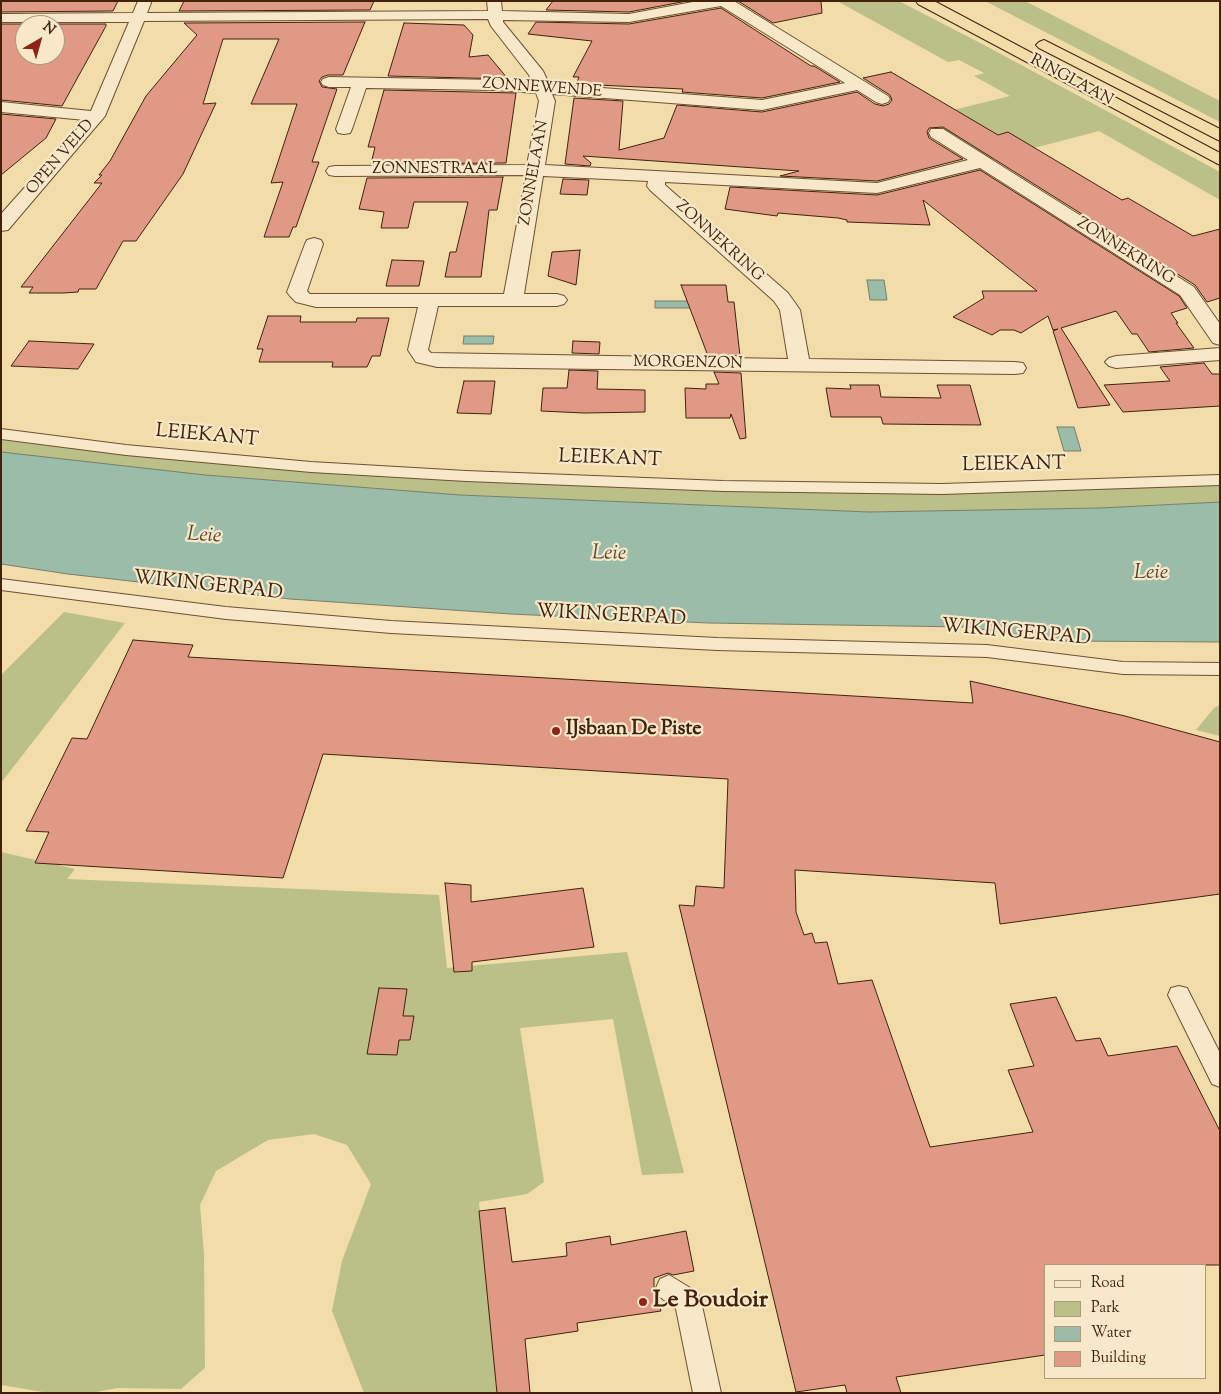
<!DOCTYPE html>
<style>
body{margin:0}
#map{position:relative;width:1221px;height:1394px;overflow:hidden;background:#f1dcaa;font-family:"Sorts Mill Goudy",serif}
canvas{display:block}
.frame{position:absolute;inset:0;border:2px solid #42220d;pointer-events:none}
.legend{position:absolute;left:1044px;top:1264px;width:162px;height:115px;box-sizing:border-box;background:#f6e8c8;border:1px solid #ae997d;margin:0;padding:6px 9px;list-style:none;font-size:15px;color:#42220d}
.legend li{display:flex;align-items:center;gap:10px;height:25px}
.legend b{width:25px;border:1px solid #ae997d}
.north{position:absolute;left:15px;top:15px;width:50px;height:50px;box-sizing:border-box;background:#f6e8c8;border:1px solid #ae997d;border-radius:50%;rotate:38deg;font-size:14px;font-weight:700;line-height:20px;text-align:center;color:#42220d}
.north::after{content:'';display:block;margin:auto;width:18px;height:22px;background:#8f2418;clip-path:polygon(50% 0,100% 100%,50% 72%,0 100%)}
</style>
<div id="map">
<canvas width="1221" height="1394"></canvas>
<div class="frame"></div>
<ul class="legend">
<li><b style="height:6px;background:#f6e8c8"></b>Road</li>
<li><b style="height:14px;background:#bbc088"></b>Park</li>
<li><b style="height:14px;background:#9bbca8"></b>Water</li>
<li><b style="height:14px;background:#df9985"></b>Building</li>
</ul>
<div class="north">N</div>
</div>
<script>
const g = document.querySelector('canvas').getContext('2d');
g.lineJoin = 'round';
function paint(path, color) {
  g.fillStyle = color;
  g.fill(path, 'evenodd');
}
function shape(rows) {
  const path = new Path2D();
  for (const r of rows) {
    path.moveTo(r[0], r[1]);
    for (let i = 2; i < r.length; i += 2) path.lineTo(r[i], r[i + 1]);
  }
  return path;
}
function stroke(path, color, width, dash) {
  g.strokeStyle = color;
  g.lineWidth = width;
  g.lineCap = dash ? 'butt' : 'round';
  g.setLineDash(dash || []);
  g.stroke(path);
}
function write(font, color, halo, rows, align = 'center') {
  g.font = font + ' "Sorts Mill Goudy",serif';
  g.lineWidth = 4.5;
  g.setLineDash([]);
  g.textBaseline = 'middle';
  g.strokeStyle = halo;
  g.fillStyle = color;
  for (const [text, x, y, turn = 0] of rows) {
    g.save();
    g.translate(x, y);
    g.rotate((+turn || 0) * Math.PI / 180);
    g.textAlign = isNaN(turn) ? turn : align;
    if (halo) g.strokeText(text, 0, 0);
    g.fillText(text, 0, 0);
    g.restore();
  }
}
paint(shape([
 [837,1,899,1,986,46,1220,172,1220,200,1099,131,988,160,921,118,1010,96,974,76,984,73,959,60,948,62],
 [985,1,1025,1,1220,101,1220,122],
 [1,440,154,458,434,479,677,490,804,492,968,493,1220,485,1220,502,1100,508,869,512,460,495,205,475,10,454,1,452],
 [64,612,125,623,1,783,1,675],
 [1220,705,1220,736,1196,730,1214,708],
 [1,852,75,869,67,879,439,895,447,968,627,952,684,1173,642,1175,613,1019,520,1028,544,1182,527,1194,479,1202,497,1393,364,1393,332,1311,342,1261,371,1184,347,1145,314,1134,268,1140,216,1171,200,1205,204,1254,205,1368,181,1389,117,1388,91,1393,49,1393,1,1385]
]), '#bbc088');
const water = shape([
 [867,280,884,280,887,300,870,300,867,280],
 [655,301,693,301,693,308,655,308,655,301],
 [464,336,494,336,493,344,463,344,464,336],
 [1057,427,1074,427,1081,451,1064,451,1057,427],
 [1,452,205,475,460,495,869,512,1100,508,1220,502,1220,642,1064,641,966,627,709,623,511,614,290,599,68,574,1,564,1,452]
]);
paint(water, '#9bbca8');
stroke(water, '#777e6a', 1);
const building = shape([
 [1,1,118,1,113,11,1,12,1,1],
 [184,1,374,1,370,10,179,11,184,1],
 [553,1,687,1,629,12,546,10,553,1],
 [738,1,821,1,822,13,773,23,738,1],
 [721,8,811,66,814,66,840,82,762,98,682,92,683,89,576,84,579,77,573,77,592,41,528,34,536,22,629,24,721,8],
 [365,22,343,75,328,75,322,77,319,81,322,87,337,89,312,162,319,162,296,227,293,227,289,237,264,237,283,182,271,183,297,104,251,104,279,39,223,39,203,104,216,103,183,174,136,241,123,241,96,289,79,289,78,292,63,293,29,293,33,287,21,287,102,183,94,183,102,175,99,175,110,161,146,96,197,35,184,23,365,22],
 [404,23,464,25,473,35,469,57,488,55,508,79,388,76,404,23],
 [1,24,106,24,106,26,62,106,1,100,1,24],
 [25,25,55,25,55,55,25,55,25,25],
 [891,72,998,135,1008,132,1122,200,1128,198,1193,236,1220,229,1220,298,1207,302,1195,285,943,127,929,128,927,132,929,138,963,159,877,181,780,176,799,171,583,156,591,163,590,166,565,164,574,98,623,101,619,150,664,138,677,105,762,112,857,92,875,104,883,106,889,104,892,100,890,95,863,78,891,72],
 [384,90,516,93,506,163,371,164,375,147,368,147,384,90],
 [1,114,56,119,46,138,1,175,1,114],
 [980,170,1179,296,1187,308,1171,313,1178,323,1176,323,1194,348,1149,352,1137,334,1132,334,1116,311,1061,328,1110,405,1078,408,1053,331,1058,329,1053,330,1048,316,1021,333,1014,330,1000,330,992,335,953,317,984,298,982,291,1037,291,923,200,930,225,847,222,847,220,838,218,778,213,777,216,725,209,730,187,877,195,980,170],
 [503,177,497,210,489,210,481,277,445,277,450,252,456,252,468,202,414,202,408,228,381,228,384,212,359,209,367,178,503,177],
 [563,179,589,180,587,195,560,194,563,179],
 [580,250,576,285,548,276,552,252,580,250],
 [392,260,424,261,419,286,386,286,392,260],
 [681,285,726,285,728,302,734,302,740,356,708,356,681,285],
 [268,316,301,316,300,322,356,322,357,318,389,318,380,356,372,356,367,367,332,367,333,362,259,362,263,349,257,349,268,316],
 [29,341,94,344,78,369,11,366,29,341],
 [573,341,600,342,599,354,572,353,573,341],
 [1204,363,1212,374,1220,374,1220,406,1123,412,1104,385,1170,381,1160,367,1204,363],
 [569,370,598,371,597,389,645,390,645,412,584,413,541,411,543,388,567,388,569,370],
 [714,372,741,373,746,438,740,439,731,414,730,418,686,418,685,388,706,389,706,384,719,384,714,372],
 [464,381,495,381,491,414,457,413,464,381],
 [850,385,879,385,881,397,941,398,937,385,970,385,981,425,883,424,881,417,831,417,826,388,851,389,850,385],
 [133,640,193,645,188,657,973,703,970,681,1125,716,1220,742,1220,894,1000,924,995,883,795,870,796,912,804,935,812,933,815,943,827,942,838,984,872,980,930,1147,1033,1132,1008,1070,1034,1066,1010,1004,1056,997,1076,1041,1100,1038,1108,1056,1177,1046,1220,1131,1220,1265,1045,1265,1045,1355,896,1377,901,1393,847,1393,845,1385,796,1392,679,905,694,906,696,886,724,888,728,779,323,754,283,878,35,863,49,832,26,831,72,738,87,739,133,640],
 [445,883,471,885,471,902,583,888,594,947,472,962,472,971,454,972,445,883],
 [379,988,407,989,403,1016,414,1016,410,1040,399,1040,397,1055,367,1054,379,988],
 [505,1208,512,1262,567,1256,566,1243,610,1236,611,1245,686,1231,694,1271,673,1275,668,1273,654,1278,654,1289,661,1311,577,1323,578,1331,525,1339,530,1393,497,1393,479,1211,505,1208]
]);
paint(building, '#df9985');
stroke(building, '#42220d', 1);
const lane = shape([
 [1,429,126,445,311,462,466,471,723,481,942,484,1220,475,1220,485,942,494,723,491,466,481,311,472,126,455,1,439,1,429],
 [1,579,226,607,391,621,717,638,987,645,1123,662,1220,663,1220,675,1123,674,987,657,717,650,391,633,226,619,1,590,1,579],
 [1179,986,1187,988,1220,1053,1220,1087,1212,1084,1168,995,1171,988,1179,986],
 [669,1275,697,1292,701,1301,721,1393,693,1393,676,1309,660,1297,656,1288,660,1279,669,1275]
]);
const street = shape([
 [138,1,150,1,151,3,147,13,488,11,487,1,501,1,502,11,629,14,698,1,734,1,888,96,890,99,888,102,882,104,876,102,857,90,762,110,552,94,555,101,545,165,877,183,968,160,931,137,929,133,931,129,943,129,1194,287,1220,324,1220,345,1213,343,1180,295,980,168,877,193,665,182,665,185,788,293,800,310,809,359,1015,362,1023,363,1026,368,1023,373,1015,374,437,367,416,362,408,350,418,307,316,307,296,302,290,296,287,292,305,244,307,240,314,238,321,240,323,244,307,291,310,294,504,294,526,175,335,176,329,175,326,171,329,167,335,166,527,165,539,101,536,93,496,90,366,88,352,129,350,133,344,134,338,133,336,129,351,87,329,87,323,85,321,82,323,79,329,77,496,80,532,83,529,75,491,26,488,19,144,21,105,116,8,230,1,231,1,214,85,120,1,112,1,102,91,111,129,22,1,22,1,14,133,13,138,1],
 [721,6,845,83,762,100,549,84,543,71,503,22,503,20,629,22,721,6],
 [543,176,648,181,647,186,650,190,774,301,780,310,788,359,431,353,428,350,438,306,557,306,564,304,567,300,564,296,557,294,524,294,543,176],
 [1220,348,1220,360,1116,368,1109,366,1105,362,1109,358,1116,356,1220,348]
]);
const highway = shape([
 [916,1,934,1,1220,153,1220,165,918,4,916,1],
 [1044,40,1220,129,1220,141,1039,48,1036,45,1039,42,1044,40]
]);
stroke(lane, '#6e5034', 2);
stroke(street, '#6e5034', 2);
stroke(highway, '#42220d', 2);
paint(lane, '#f6e8c8');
paint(street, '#f6e8c8');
paint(highway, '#f1dcaa');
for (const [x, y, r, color] of [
 [556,731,5,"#8f2418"],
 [643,1302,5,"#8f2418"]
]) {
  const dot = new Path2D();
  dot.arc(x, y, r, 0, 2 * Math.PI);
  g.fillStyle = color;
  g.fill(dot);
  stroke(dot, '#f6e8c8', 2);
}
write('16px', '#42220d', '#f6e8c8', [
 ["RINGLAAN",1071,81,28],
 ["ZONNEWENDE",542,89,4],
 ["OPEN VELD",61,158,-49],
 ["ZONNESTRAAL",435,170],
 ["ZONNELAAN",535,173,-80],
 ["ZONNEKRING",719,242,42],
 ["ZONNEKRING",1125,252,32],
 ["MORGENZON",688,364,1]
]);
write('20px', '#42220d', '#f6e8c8', [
 ["LEIEKANT",207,437,5],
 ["LEIEKANT",610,460,2],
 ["LEIEKANT",1014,466,-1],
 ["WIKINGERPAD",208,587,6],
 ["WIKINGERPAD",611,617,3],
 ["WIKINGERPAD",1016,634,5]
]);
write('bold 20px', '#42220d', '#f6e8c8', [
 ["IJsbaan De Piste",566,731]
], 'left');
write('italic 21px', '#584834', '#f6e8c8', [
 ["Leie",204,537,4],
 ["Leie",609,555,1],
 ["Leie",1151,574]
]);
write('bold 24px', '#42220d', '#f6e8c8', [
 ["Le Boudoir",653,1302]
], 'left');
</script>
